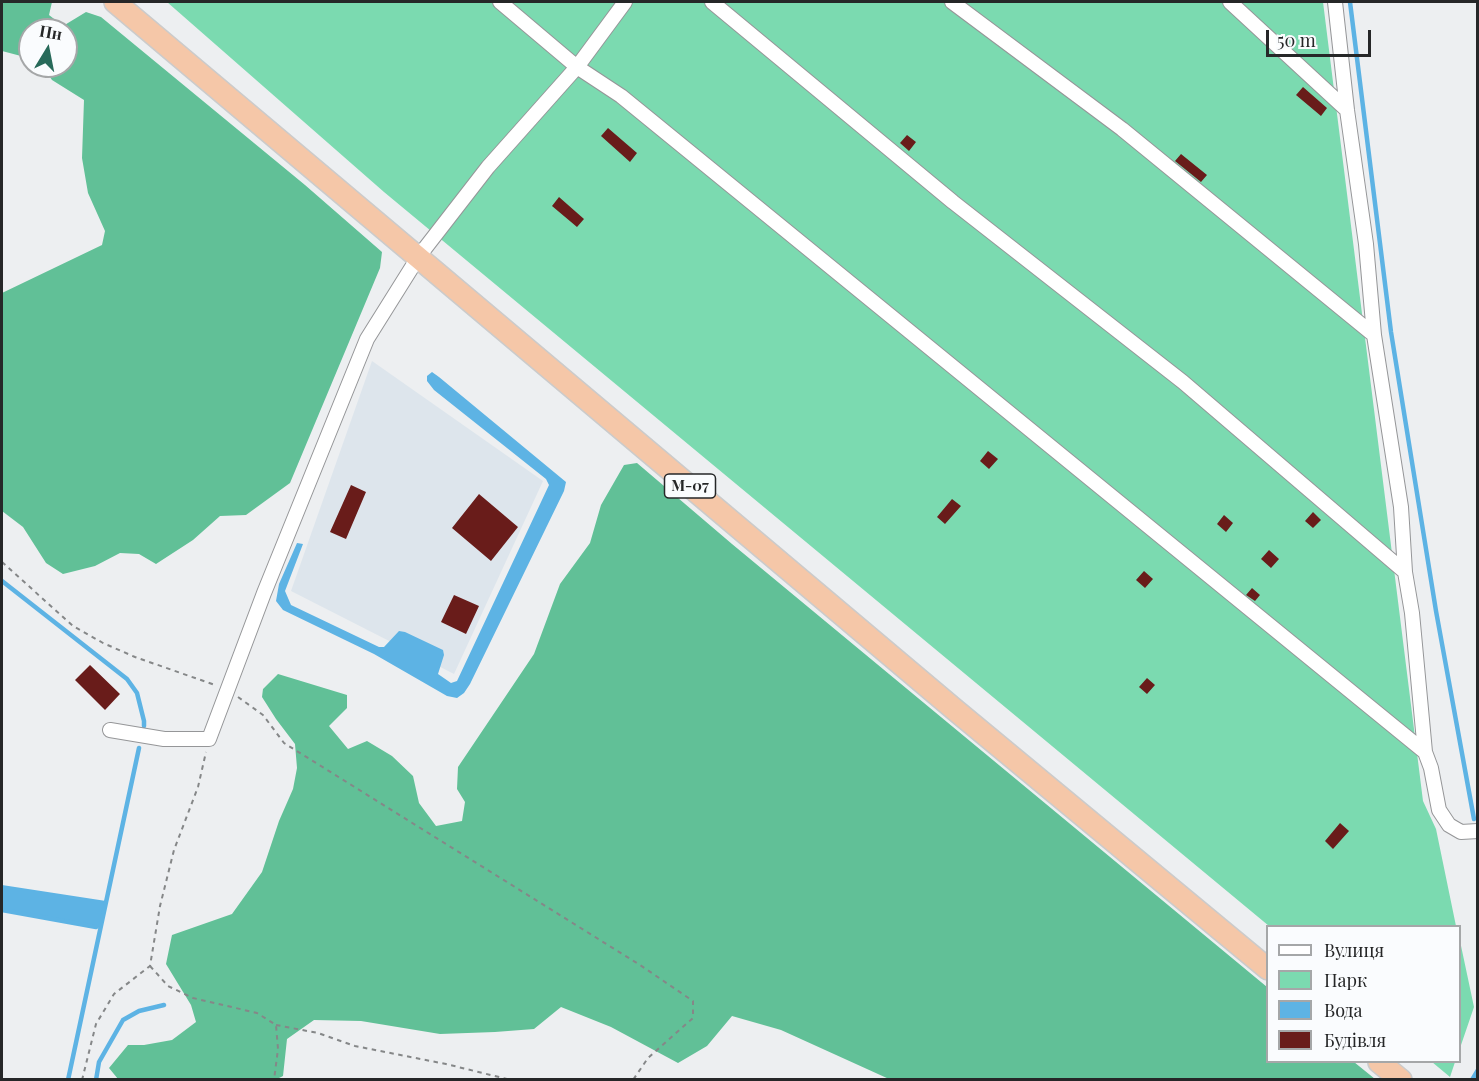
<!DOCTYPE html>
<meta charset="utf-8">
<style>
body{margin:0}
#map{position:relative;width:1479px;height:1081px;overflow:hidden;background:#edeff1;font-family:"Playfair Display",serif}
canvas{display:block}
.frame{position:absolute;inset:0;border:3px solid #262728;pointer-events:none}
.legend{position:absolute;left:1266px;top:925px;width:195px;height:138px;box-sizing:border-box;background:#fafcfe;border:2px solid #a5a7a8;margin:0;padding:8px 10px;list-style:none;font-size:18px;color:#262728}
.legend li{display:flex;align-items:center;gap:12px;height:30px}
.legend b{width:30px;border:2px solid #a5a7a8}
.north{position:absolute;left:18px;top:18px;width:60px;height:60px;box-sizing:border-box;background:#fafcfe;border:2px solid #a5a7a8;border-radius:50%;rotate:10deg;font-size:16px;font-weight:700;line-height:24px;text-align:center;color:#262728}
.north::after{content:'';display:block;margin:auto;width:21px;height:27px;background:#286a5a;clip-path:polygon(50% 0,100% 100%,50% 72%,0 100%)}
.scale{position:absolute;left:1266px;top:30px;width:105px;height:27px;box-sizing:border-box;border:3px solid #262728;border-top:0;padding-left:8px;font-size:18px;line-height:21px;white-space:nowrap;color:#262728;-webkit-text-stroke:4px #fafcfe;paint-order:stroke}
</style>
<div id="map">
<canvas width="1479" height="1081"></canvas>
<div class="frame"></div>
<ul class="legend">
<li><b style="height:8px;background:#fff"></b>Вулиця</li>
<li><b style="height:16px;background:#7bdab0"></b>Парк</li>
<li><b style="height:16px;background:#5db3e4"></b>Вода</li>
<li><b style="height:16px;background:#691c1a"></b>Будівля</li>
</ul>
<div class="north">Пн</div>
<div class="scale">50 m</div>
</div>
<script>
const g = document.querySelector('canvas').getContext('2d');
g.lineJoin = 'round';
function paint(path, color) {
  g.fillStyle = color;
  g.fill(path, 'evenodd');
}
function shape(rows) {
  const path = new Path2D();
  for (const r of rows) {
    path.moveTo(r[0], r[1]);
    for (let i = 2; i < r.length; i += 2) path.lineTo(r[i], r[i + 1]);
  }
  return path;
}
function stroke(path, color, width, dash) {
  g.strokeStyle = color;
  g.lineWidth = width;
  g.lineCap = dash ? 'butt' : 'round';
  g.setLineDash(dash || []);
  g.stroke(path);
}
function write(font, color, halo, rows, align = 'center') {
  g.font = font + ' "Playfair Display",serif';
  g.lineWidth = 6;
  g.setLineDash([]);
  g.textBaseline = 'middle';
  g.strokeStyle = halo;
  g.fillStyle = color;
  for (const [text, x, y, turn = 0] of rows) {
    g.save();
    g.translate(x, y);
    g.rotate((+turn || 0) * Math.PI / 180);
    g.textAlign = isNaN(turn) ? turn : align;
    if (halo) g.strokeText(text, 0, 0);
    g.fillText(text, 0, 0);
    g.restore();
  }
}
paint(shape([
 [372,361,543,481,454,674,291,591]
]), '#dde5ec');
paint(shape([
 [167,2,1323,2,1423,801,1436,829,1456,926,1269,926,384,192],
 [1460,941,1474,1007,1460,1048],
 [1432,1062,1455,1062,1450,1077]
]), '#7bdab0');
paint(shape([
 [2,2,52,2,49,15,63,26,86,12,101,17,305,185,382,252,380,268,290,483,246,515,220,516,193,540,156,564,139,554,120,553,95,566,63,574,46,563,23,527,2,511,2,293,102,245,105,231,88,193,82,158,84,100,52,80,47,73,36,66,66,66,66,30,30,30,30,62,21,56,2,51],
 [637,463,732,544,1267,987,1268,1062,1354,1062,1375,1079,889,1079,781,1030,732,1016,707,1046,678,1063,611,1027,561,1007,534,1029,495,1032,440,1034,361,1021,314,1020,287,1039,283,1076,277,1079,118,1079,109,1068,128,1045,144,1045,172,1040,196,1022,191,1005,166,964,172,935,232,914,262,872,279,821,293,789,297,768,295,744,276,719,262,697,263,689,278,674,347,695,347,708,329,726,348,749,367,741,392,756,413,776,419,803,436,826,462,821,465,802,457,789,458,767,534,654,560,584,590,543,601,505,624,465]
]), '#61c097');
paint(shape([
 [432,372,439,377,566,482,564,491,470,684,464,693,457,698,447,696,374,654,283,610,276,601,279,584,297,543,303,544,285,591,291,605,379,647,384,647,399,631,405,632,443,650,444,655,438,674,451,683,457,681,549,485,546,479,434,390,427,381,427,376],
 [2,885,106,901,100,928,2,910]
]), '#5db3e4');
stroke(shape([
 [1350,2,1391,332,1436,611,1474,819],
 [2,581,127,679,137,693,144,721,144,726],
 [2,910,96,927],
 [68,1080,139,748],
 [96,1080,99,1062,123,1020,139,1011,164,1005],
 [1472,1080,1478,1070]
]), '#5db3e4', 4.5);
paint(shape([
 [1303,87,1327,108,1321,116,1296,95],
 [608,128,637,153,630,162,601,136],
 [907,135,916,142,909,151,900,143],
 [1181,154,1207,175,1201,182,1175,161],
 [559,197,584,219,577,227,552,206],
 [988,451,998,459,989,469,980,461],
 [351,485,366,492,346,539,330,532],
 [479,494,518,527,491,561,452,528],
 [952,499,961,506,945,524,937,517],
 [1313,512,1321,520,1313,528,1305,521],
 [1224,515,1233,523,1226,532,1217,524],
 [1269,550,1279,559,1271,568,1261,559],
 [1144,571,1153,579,1145,588,1136,580],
 [1252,588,1260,595,1255,601,1246,595],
 [454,595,479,606,466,634,441,622],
 [90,665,120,694,105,710,75,680],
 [1147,678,1155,685,1147,694,1139,687],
 [1340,823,1349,831,1333,849,1325,841]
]), '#691c1a');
const minor = shape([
 [500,2,577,67,621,96,1425,752],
 [712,2,953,202,1183,382,1405,572],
 [952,2,1122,129,1374,335],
 [1230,2,1347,110],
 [1335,2,1347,110,1366,244,1374,335,1401,507,1405,572,1412,613,1425,752,1431,768,1439,810,1449,825,1461,832,1478,831],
 [110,730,164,739,209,739,264,593,367,339,419,256,488,167,577,67,625,2]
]);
const highway = shape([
 [115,2,954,709,1268,969],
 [1379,1062,1401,1080]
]);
stroke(minor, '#959698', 16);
stroke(highway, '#cbcbcb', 24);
stroke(shape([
 [2,562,73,626,103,643,135,657,215,685],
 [238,697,263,715,284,743,640,965,693,1001,693,1018,648,1058,633,1080],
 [150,966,168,986,193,998,257,1013,276,1025,278,1049,274,1080],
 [276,1025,318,1033,355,1046,446,1064,511,1080],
 [82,1080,96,1024,114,994,150,966,160,906,174,850,198,787,206,752]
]), '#858788', 2, [4.5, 4.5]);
stroke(minor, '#fff', 14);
stroke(highway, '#f5c7a8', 21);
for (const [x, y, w] of [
 [690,486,51]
]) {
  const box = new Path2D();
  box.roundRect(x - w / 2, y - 12, w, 24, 4.5);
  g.fillStyle = '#fafcfe';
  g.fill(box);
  stroke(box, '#262728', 1.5);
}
write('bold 15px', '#262728', null, [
 ["М-07",690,486]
]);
</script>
